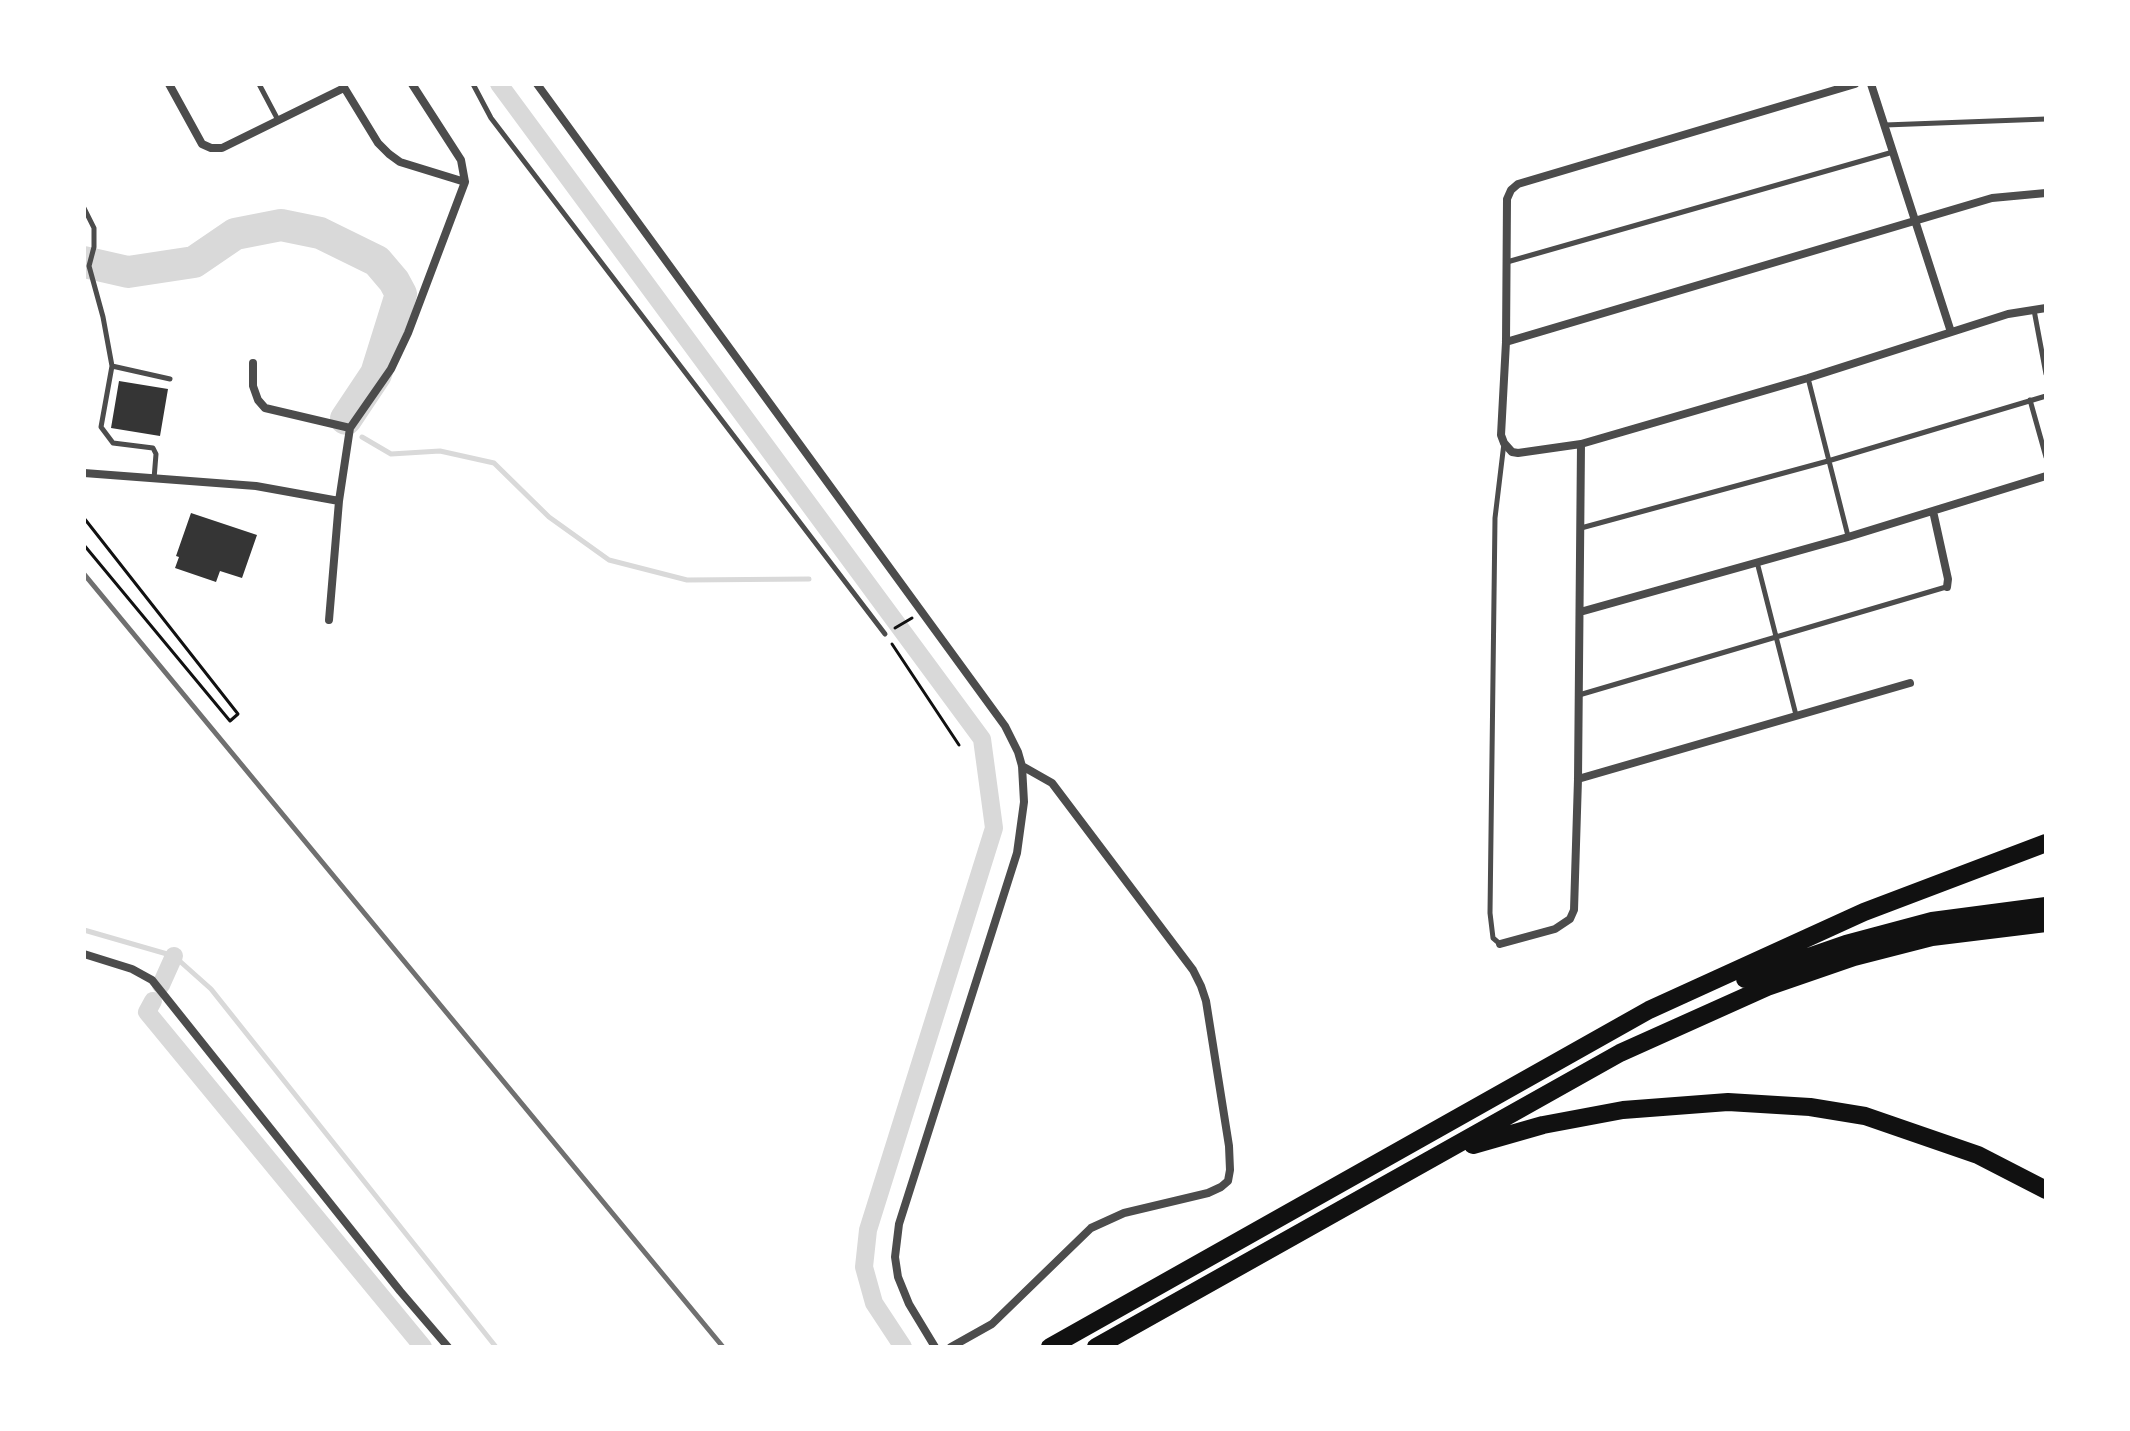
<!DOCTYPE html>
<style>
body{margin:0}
#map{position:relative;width:2130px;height:1431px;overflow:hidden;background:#fff;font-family:"Golos Text",sans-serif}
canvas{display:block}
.frame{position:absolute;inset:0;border:86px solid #fff;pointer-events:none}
</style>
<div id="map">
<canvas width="2130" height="1431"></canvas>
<div class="frame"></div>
</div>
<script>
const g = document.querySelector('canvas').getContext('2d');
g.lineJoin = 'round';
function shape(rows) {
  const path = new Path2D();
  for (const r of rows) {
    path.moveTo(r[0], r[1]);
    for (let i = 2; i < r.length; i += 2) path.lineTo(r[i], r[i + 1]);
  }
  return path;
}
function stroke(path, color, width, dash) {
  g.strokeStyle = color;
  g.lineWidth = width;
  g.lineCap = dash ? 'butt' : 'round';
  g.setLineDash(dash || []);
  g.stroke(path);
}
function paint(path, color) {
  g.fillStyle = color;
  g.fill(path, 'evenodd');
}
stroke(shape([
 [362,437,391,454,440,451,494,463,549,517,609,560,687,580,809,579],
 [84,930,174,956,211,989,496,1347]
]), '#d9d9d9', 5);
stroke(shape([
 [499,84,982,739,994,828,868,1230,864,1267,874,1303,903,1347],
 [161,985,174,956],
 [153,1001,147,1012,423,1347]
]), '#d9d9d9', 18);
stroke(shape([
 [84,262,128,272,194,262,235,234,281,225,320,233,377,261,394,281,401,294,376,374,346,419]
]), '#d9d9d9', 32);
paint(shape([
 [119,381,168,389,160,436,111,428],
 [191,513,257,535,242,578,220,571,216,582,175,568,179,557,176,556]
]), '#353535');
stroke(shape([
 [84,518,238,714,230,721,84,545],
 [895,628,912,618],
 [892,644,959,745]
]), '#111', 3);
stroke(shape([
 [259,84,278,120],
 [473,84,491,118,885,634],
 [1885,125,2046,119],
 [84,208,94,228,94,247,89,266,103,317,112,366,101,427,113,443,153,448,156,454,154,479],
 [1507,262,1893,152],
 [2034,310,2046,374],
 [112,366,170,379],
 [1808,378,1848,536],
 [2030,400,2046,457],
 [1581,528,1828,461,2046,396],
 [1757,562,1796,715],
 [1579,695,1946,587],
 [1500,944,1493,938,1490,913,1495,518,1504,443]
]), '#4c4c4c', 5);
stroke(shape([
 [169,84,202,144,211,148,222,148,344,88],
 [342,84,378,143,389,154,400,162,465,182],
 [537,84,1005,726,1018,752,1022,766,1024,802,1017,853,899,1224,895,1257,898,1277,909,1304,935,1347],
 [1855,84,1518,184,1511,190,1507,199,1506,342,1501,435,1504,443,1512,452,1518,453,1581,444,1808,378,2008,314,2046,308],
 [1871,84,1951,332],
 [1506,342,1992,198,2046,193],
 [253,363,253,386,258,400,265,408,350,428],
 [84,473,256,486,339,501,350,428,391,369,408,333,465,182,461,160,412,84],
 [1933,511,1948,579,1947,587],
 [1580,612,1848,537,2046,476],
 [329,620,339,501],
 [1578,779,1910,683],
 [1500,944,1555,929,1570,919,1574,910,1578,779,1581,444],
 [84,954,132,969,152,980,400,1291,448,1347],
 [951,1347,992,1324,1091,1228,1124,1213,1208,1193,1221,1187,1228,1181,1230,1170,1229,1146,1206,1001,1201,986,1193,970,1052,783,1022,766]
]), '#4c4c4c', 8);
stroke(shape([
 [1745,979,1846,944,1932,921,2046,906],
 [1473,1145,1543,1125,1623,1110,1728,1102,1810,1107,1865,1116,1978,1155,2046,1190],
 [1050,1347,1649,1010,1864,912,2046,843],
 [1096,1347,1620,1053,1767,987,1854,957,1932,937,2046,923]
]), '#111', 18);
stroke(shape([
 [84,574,723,1347]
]), '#707070', 5);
</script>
